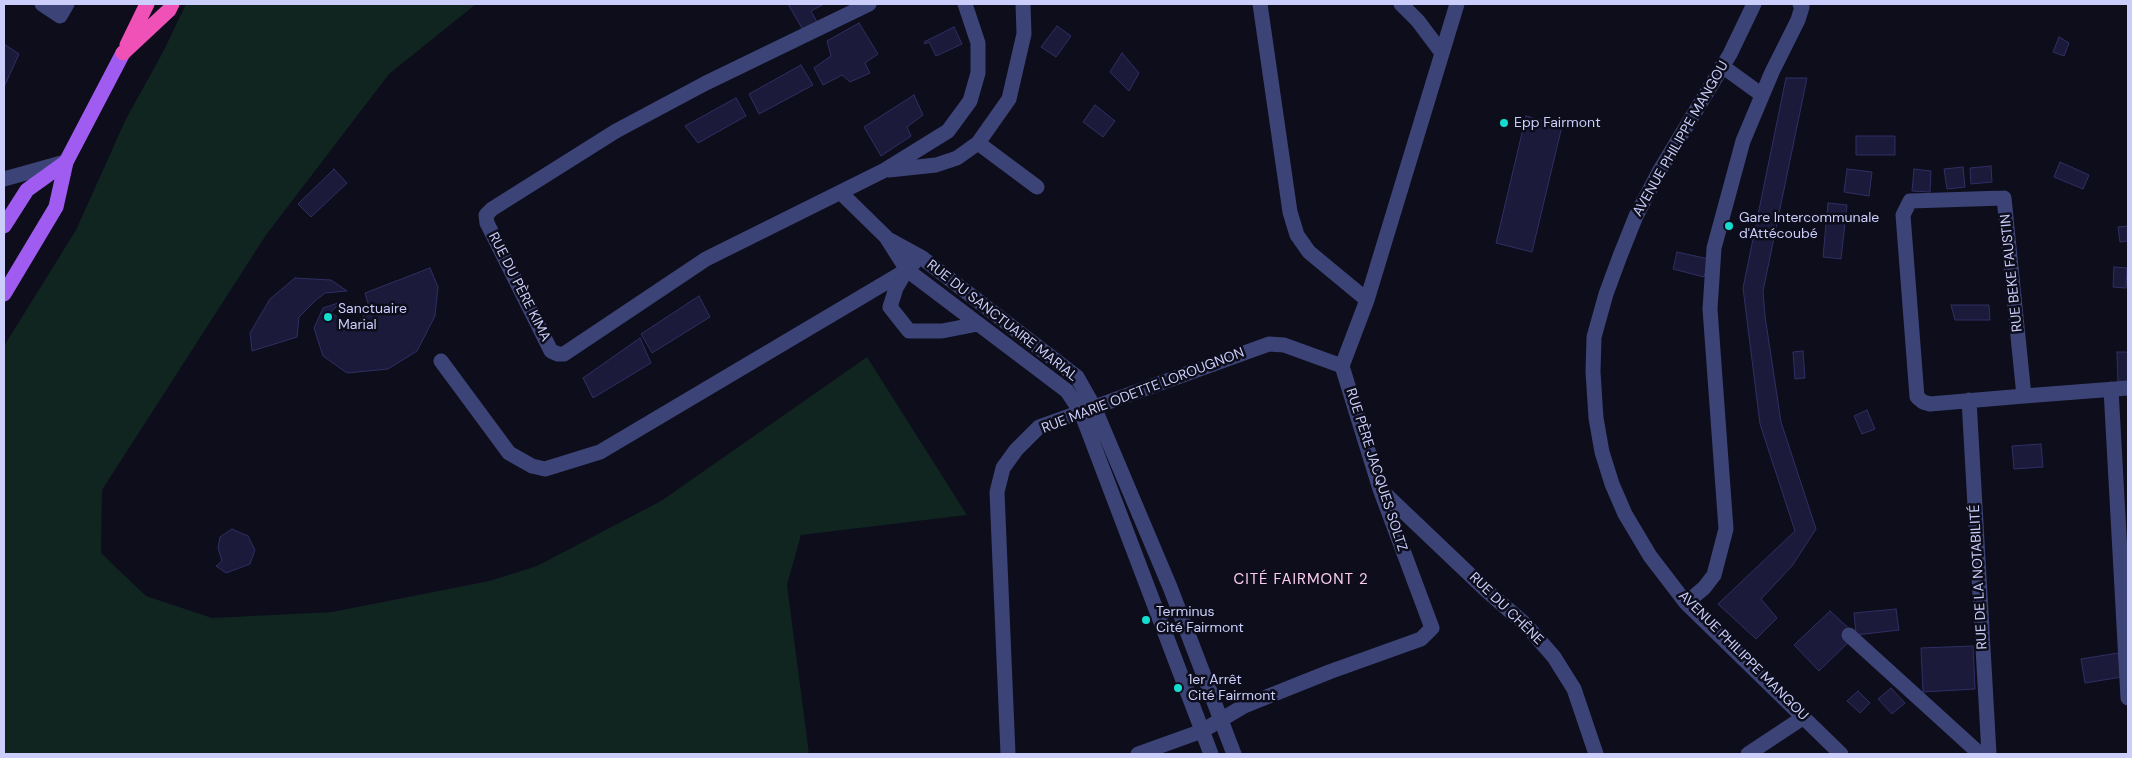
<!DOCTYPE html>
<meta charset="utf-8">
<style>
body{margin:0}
#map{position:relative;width:2132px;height:758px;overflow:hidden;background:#0d0d1b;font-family:"DM Sans",sans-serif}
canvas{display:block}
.frame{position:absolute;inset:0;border:5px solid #cbcefa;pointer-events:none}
</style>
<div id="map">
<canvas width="2132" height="758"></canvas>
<div class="frame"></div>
</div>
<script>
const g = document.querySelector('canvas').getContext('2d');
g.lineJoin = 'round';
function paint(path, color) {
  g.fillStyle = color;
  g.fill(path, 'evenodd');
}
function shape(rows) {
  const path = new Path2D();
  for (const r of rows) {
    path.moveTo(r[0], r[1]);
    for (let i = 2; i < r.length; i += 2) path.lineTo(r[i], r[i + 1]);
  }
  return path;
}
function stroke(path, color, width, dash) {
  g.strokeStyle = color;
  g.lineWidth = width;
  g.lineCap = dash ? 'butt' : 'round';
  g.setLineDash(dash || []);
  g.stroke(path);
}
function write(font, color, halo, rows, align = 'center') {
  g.font = font + ' "DM Sans",sans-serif';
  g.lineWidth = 5;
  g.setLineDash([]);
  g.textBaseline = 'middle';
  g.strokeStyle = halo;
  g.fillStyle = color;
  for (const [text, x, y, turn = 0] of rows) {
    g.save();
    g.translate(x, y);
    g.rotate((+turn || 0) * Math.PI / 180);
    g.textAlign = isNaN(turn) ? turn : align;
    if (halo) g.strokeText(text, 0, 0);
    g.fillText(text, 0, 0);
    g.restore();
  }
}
paint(shape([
 [186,4,476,4,389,74,266,235,102,490,101,553,146,596,212,618,332,612,489,581,537,566,661,501,867,357,967,515,801,535,787,585,809,754,4,754,4,346,76,230,126,119,163,52]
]), '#102420');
const building = shape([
 [788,4,824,4,811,11,817,22,803,30,788,4],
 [859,23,878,54,865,63,870,73,850,82,842,75,823,85,814,68,831,56,827,41,859,23],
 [1057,26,1071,36,1056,57,1041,47,1057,26],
 [954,27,962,44,936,56,929,42,925,44,924,42,954,27],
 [2059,37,2069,43,2064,56,2053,52,2059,37],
 [4,44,19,54,4,87,4,44],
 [1122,53,1139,73,1129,91,1110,72,1122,53],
 [801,65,813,85,759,114,749,94,801,65],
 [1786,78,1807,78,1763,291,1765,316,1781,422,1816,529,1792,566,1761,599,1777,618,1756,639,1718,604,1795,531,1760,424,1743,288,1786,78],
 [914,95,923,115,907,127,911,136,881,156,864,127,914,95],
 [736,98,746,116,698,143,685,126,736,98],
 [1095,105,1115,121,1103,137,1083,122,1095,105],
 [1526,116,1562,126,1532,252,1496,243,1526,116],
 [1856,136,1895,136,1895,155,1856,155,1856,136],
 [2060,162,2089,175,2083,189,2054,177,2060,162],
 [1991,166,1992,182,1971,184,1970,168,1991,166],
 [1963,167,1965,187,1947,189,1944,169,1963,167],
 [334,169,347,183,311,217,298,204,334,169],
 [1847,169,1872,172,1869,196,1844,192,1847,169],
 [1914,169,1931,171,1930,192,1912,191,1914,169],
 [1828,203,1847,205,1841,259,1823,257,1828,203],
 [2128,226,2128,241,2120,242,2118,227,2128,226],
 [1677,252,1709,259,1704,277,1673,269,1677,252],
 [2114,267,2127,268,2126,288,2113,287,2114,267],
 [430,268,438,287,435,316,417,351,388,369,347,373,323,356,314,328,323,308,341,302,331,312,341,321,359,323,369,307,365,293,430,268],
 [295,278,331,280,347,291,325,293,316,300,299,317,297,337,252,351,250,333,270,299,295,278],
 [699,296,710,317,652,353,641,334,699,296],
 [1951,305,1989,305,1990,320,1955,320,1951,305],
 [640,338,651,363,593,398,583,378,640,338],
 [1803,351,1805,378,1795,379,1793,352,1803,351],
 [2117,352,2128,352,2128,383,2118,384,2117,352],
 [1867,410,1875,429,1862,434,1854,416,1867,410],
 [2041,444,2043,467,2014,469,2012,446,2041,444],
 [232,529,248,536,255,550,250,564,226,573,216,566,222,561,218,548,220,537,232,529],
 [1896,609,1899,630,1856,635,1854,613,1896,609],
 [1830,611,1856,635,1819,671,1794,645,1830,611],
 [1973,646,1975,689,1923,692,1921,648,1973,646],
 [2118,653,2122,677,2085,683,2081,659,2118,653],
 [1891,688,1905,703,1892,714,1878,699,1891,688],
 [1858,691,1870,703,1860,713,1847,701,1858,691]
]);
paint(building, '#1b1a3a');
stroke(building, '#302f64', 1);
stroke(shape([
 [42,4,60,16,67,4],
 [869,4,706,83,616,131,492,209,486,215,487,223,551,351,558,354,564,354,706,259,885,170,948,131,970,101,978,73,978,43,965,4],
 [1260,4,1290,212,1297,235,1309,252,1367,300],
 [1401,4,1418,21,1442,53],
 [1754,4,1730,54,1660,170,1636,216,1620,256,1606,294,1594,337,1593,372,1596,418,1602,452,1612,484,1625,514,1650,556,1686,603,1841,754],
 [1722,66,1762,95],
 [978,143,1037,187],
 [889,170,936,165,957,158,978,143,1009,99,1024,34,1023,4],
 [4,179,65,162],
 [841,193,886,237,907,270,1067,391,1081,412,1211,754],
 [2004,198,2024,396,1930,404,1923,402,1917,397,1903,215,1910,201,2004,198],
 [888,239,921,257,1077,377,1094,407,1170,587,1234,754],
 [906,271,896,288,890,307,909,331,942,331,978,324],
 [441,361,509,453,532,466,545,469,600,452,907,270,914,263],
 [2111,389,2128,698],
 [2024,396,2128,388],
 [1969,400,1989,754],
 [1382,491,1486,590,1526,625,1554,657,1574,689,1596,754],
 [1686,603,1704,588,1714,575,1726,529,1710,309,1714,248,1743,141,1772,72,1798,20,1802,7,1800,4],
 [1849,635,1980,754],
 [1008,754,997,492,1003,468,1016,450,1039,427,1269,344,1284,345,1342,366],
 [1138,754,1202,731,1244,706,1329,672,1421,639,1432,628,1380,489,1342,366,1367,300,1457,4],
 [1748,754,1804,717]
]), '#3c4376', 15);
stroke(shape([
 [4,226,27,190,66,162],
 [4,294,56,207,66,162,123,53]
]), '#a05cf0', 15);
stroke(shape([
 [127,45,147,4],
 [123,53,169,10,172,4]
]), '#ef51b7', 15);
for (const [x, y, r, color] of [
 [1504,123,5,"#14ddcf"],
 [1729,226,5,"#14ddcf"],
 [328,317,5,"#14ddcf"],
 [1146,620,5,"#14ddcf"],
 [1178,688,5,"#14ddcf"]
]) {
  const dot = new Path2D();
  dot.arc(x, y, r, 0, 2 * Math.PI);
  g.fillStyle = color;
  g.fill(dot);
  stroke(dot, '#0d0d1b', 2);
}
write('14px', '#cbcefa', '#0d0d1b', [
 ["Epp Fairmont",1514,123],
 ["Gare Intercommunale",1739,218],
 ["d'Attécoubé",1739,234],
 ["Sanctuaire",338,309],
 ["Marial",338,325],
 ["Terminus",1156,612],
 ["Cité Fairmont",1156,628],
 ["1er Arrêt",1188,680],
 ["Cité Fairmont",1188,696]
], 'left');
write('14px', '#cbcefa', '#0d0d1b', [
 ["AVENUE PHILIPPE MANGOU",1681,139,-60],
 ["RUE BEKE FAUSTIN",2012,273,-96],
 ["RUE DU PÈRE KIMA",519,287,63],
 ["RUE DU SANCTUAIRE MARIAL",1002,321,38],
 ["RUE MARIE ODETTE LOROUGNON",1143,391,-21],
 ["RUE PÈRE JACQUES SOLTZ",1376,470,72],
 ["RUE DE LA NOTABILITÉ",1979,577,-93],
 ["RUE DU CHÊNE",1506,609,44],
 ["AVENUE PHILIPPE MANGOU",1743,656,45]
]);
g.letterSpacing = '1px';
write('15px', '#facdf1', '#0d0d1b', [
 ["CITÉ FAIRMONT 2",1301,580]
]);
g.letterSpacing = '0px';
</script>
